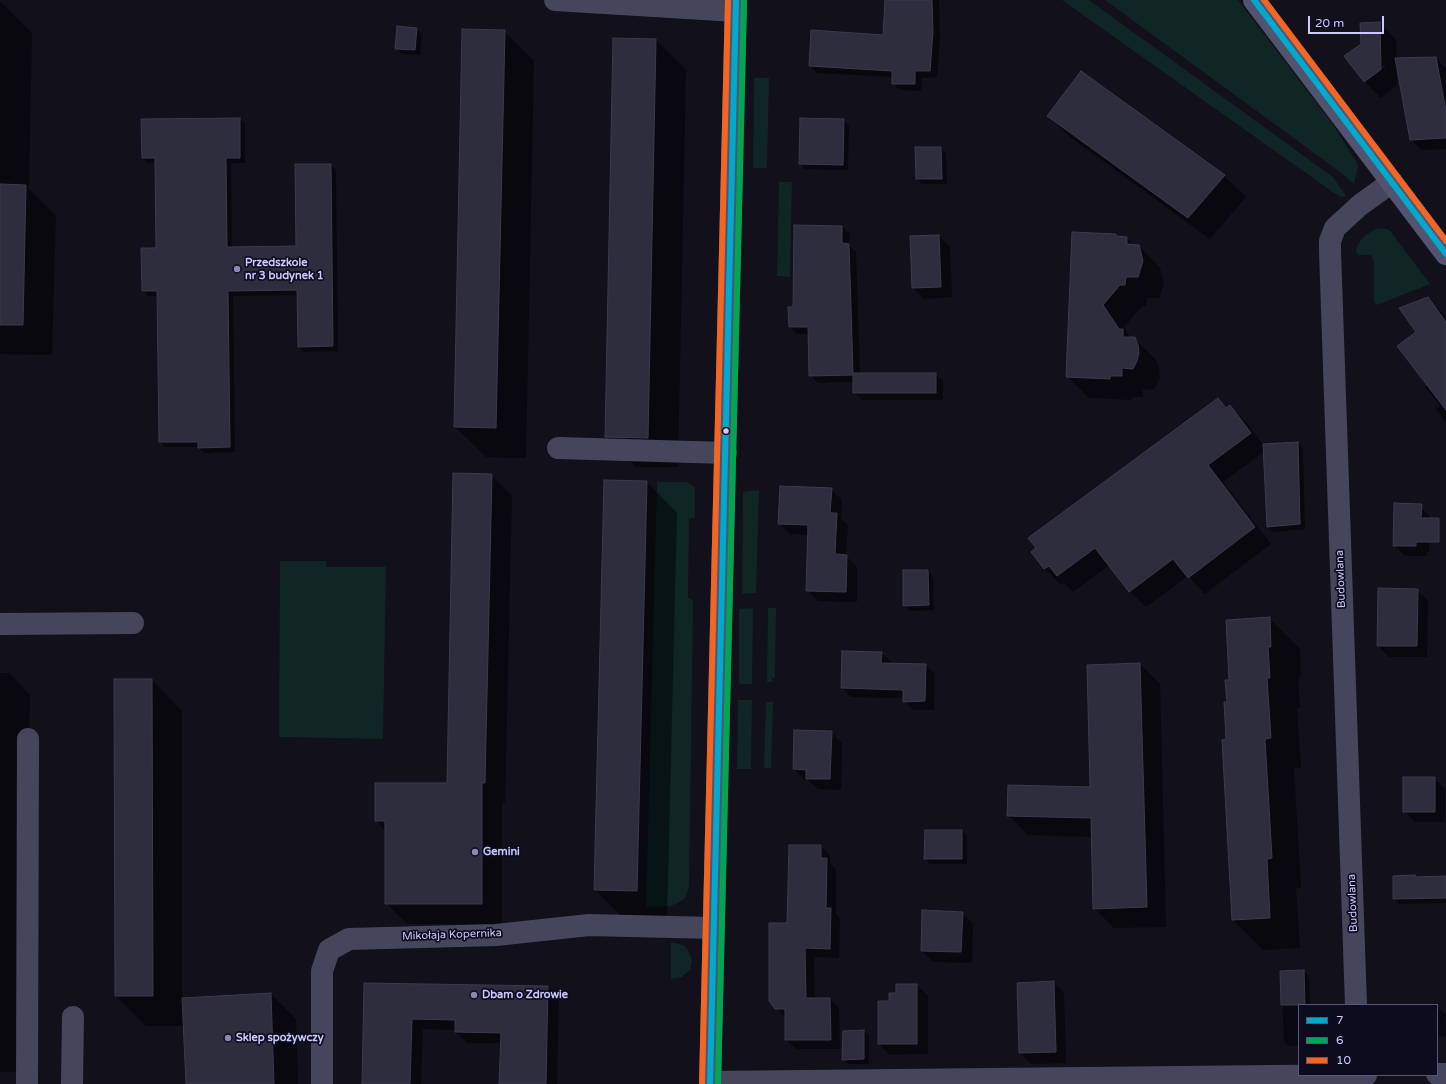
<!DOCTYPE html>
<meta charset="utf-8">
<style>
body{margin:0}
#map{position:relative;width:1446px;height:1084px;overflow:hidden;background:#11101b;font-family:"Varela Round",sans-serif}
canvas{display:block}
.legend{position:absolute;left:1298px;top:1004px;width:140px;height:72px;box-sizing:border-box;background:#0d0c1f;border:1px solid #595879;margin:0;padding:5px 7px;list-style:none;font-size:12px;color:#cbcaff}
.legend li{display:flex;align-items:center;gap:8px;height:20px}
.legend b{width:20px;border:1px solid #595879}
.scale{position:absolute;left:1308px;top:16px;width:76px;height:18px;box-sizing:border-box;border:2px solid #cbcaff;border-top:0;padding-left:5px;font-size:12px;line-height:14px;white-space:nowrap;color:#cbcaff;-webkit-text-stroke:3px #0d0c1f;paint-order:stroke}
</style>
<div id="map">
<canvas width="1446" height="1084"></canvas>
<ul class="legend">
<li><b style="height:5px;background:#00a9ce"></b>7</li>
<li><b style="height:5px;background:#00a651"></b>6</li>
<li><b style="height:5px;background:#f26522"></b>10</li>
</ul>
<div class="scale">20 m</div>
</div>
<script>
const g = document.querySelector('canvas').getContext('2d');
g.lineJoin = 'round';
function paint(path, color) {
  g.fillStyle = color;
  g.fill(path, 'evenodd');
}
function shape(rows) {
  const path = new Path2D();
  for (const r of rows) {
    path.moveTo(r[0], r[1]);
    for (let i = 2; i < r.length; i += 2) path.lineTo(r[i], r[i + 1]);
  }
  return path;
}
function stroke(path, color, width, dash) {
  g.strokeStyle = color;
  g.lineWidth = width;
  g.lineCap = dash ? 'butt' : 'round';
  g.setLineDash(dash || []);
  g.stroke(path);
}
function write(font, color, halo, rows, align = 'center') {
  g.font = font + ' "Varela Round",sans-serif';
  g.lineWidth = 3.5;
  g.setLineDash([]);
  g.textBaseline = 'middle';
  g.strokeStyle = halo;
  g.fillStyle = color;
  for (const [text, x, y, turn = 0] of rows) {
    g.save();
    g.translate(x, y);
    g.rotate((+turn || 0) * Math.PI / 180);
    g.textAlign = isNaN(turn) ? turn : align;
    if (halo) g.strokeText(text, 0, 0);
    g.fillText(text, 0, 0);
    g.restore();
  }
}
paint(shape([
 [1062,0,1089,0,1333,177,1346,196,1342,197,1334,193],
 [1105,0,1238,0,1332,123,1356,161,1358,166,1354,184,1340,172],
 [754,78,769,78,767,168,753,168],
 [779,182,792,182,790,277,777,276],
 [1378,228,1387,229,1391,232,1430,284,1377,305,1374,302,1374,264,1373,259,1370,255,1358,255,1356,251,1358,244,1365,235],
 [657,482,688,482,695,488,695,518,689,519,688,598,693,600,689,888,685,898,678,903,670,906,646,907],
 [759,490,756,593,742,594,743,492],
 [280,561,326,561,327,567,386,567,383,739,279,737],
 [753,608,752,684,739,684,739,609],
 [768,608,776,608,775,678,772,678,773,682,767,682],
 [738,700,752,700,751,769,737,769],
 [766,702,773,702,771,768,764,768],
 [671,942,683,945,687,948,692,960,690,970,682,977,678,978,671,979]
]), '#0f2624');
paint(shape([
 [886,0,939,0,940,39,937,77,922,78,921,91,900,90,893,83,893,77,817,73,810,66,884,36],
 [0,3,2,3,32,33,29,189,56,216,52,355,0,354],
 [1380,23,1396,40,1397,59,1436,58,1446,69,1446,149,1422,150,1411,139,1397,67,1397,85,1381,98,1365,82,1345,56,1362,44],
 [1384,65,1386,66,1366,82,1366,80],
 [417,29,422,34,420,55,401,54,396,48],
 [504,31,534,61,526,458,486,457,455,427],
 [656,40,686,70,678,467,636,467,606,436],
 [1081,72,1224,176,1246,197,1210,239,1070,137,1048,116],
 [240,119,245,124,245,163,231,163,232,248,297,247,331,165,336,170,338,351,304,352,299,346,298,295,233,296,235,452,204,453,198,447,165,447,160,442,158,296,148,296,143,290,157,249,156,163,148,163,143,158],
 [844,120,849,126,848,170,805,169,800,163],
 [941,148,946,153,947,184,922,184,917,178],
 [795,226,842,227,850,234,849,245,856,252,860,374,935,374,943,381,943,400,862,400,854,392,854,382,818,383,810,375,809,334,797,334,790,327,794,308],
 [1115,235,1118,237,1127,238,1135,246,1139,246,1160,268,1164,283,1159,298,1147,298,1146,306,1142,306,1124,327,1130,337,1134,338,1156,360,1159,367,1160,378,1154,390,1143,389,1143,397,1132,397,1131,400,1089,398,1067,376],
 [939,236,950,247,952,297,924,299,913,288],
 [1428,298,1446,317,1446,320,1442,314,1439,314,1446,324,1446,423,1436,409,1440,406,1425,387,1428,384,1418,332],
 [1218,400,1227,408,1230,406,1246,422,1263,445,1298,443,1303,448,1305,529,1273,532,1268,526,1265,451,1223,482,1271,544,1205,594,1188,576,1146,607,1129,591,1110,565,1073,592,1064,583,1061,585,1045,569,1032,553],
 [491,475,512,496,505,803,502,803,502,924,407,924,386,903,386,832,376,821,376,784,448,784],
 [647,482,677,513,667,921,625,920,595,890],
 [831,489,842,500,841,519,848,525,846,556,857,567,857,602,818,601,807,590,808,535,790,534,779,523],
 [1418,505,1430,516,1429,552,1427,552,1427,556,1405,556,1394,545],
 [928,571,933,576,934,610,910,611,904,605],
 [1417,590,1428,601,1427,657,1389,657,1378,646],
 [1269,618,1300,649,1301,677,1298,677,1300,708,1297,708,1301,768,1294,768,1301,888,1296,888,1300,948,1263,950,1233,920,1227,740,1230,681],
 [843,652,881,653,891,662,890,664,925,665,935,674,934,710,914,710,904,701,904,698,851,697,842,688],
 [1140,664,1160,684,1166,927,1114,928,1094,908,1092,837,1028,835,1008,815,1091,788],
 [0,673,9,673,30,695,25,1013,27,1072,0,1072],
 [152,680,182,711,182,999,271,994,296,1019,298,1084,186,1084,184,1026,146,1026,116,996],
 [795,731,831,732,842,743,841,790,818,789,808,780,805,780,794,769],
 [1434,778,1445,789,1445,822,1415,822,1404,811],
 [962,831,967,836,967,864,930,864,925,858],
 [821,846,830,856,830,863,836,869,836,914,840,919,839,958,814,957,815,999,830,999,839,1008,840,1049,796,1049,786,1040,786,1018,776,1008,788,924],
 [1415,876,1416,878,1446,877,1446,903,1399,904,1394,899],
 [962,913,973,924,972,963,933,962,922,951],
 [1281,971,1304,971,1309,976,1310,1005,1299,1005,1299,1046,1289,1046,1284,1041],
 [1054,982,1064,993,1066,1063,1031,1064,1020,1053,1018,984],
 [365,984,548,987,559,998,557,1084,500,1084,502,1043,467,1043,456,1032,456,1030,423,1029,421,1084,363,1084],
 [917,985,928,996,928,1054,890,1055,879,1044,890,1002,897,994],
 [1437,1009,1440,1009,1445,1014,1446,1036,1437,1037],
 [864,1031,869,1036,869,1064,848,1064,843,1059]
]), '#0007');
const building = shape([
 [885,0,932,0,933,32,930,71,915,71,915,84,892,84,892,71,809,66,811,30,883,35,885,0],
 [1380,22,1381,69,1364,82,1344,56,1361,44,1360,23,1380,22],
 [397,26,417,28,415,50,395,49,397,26],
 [462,29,505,30,496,428,454,427,462,29],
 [613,38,656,39,648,438,605,437,613,38],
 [1436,57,1446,111,1446,138,1410,140,1395,58,1436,57],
 [1081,71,1225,175,1188,218,1047,116,1081,71],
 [240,118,240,158,226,158,227,247,296,246,295,164,331,164,333,346,298,347,297,290,228,291,230,447,198,448,198,442,159,442,157,291,142,291,141,248,156,248,155,158,142,158,141,119,240,118],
 [800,118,844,119,843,165,799,164,800,118],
 [915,147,941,147,942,179,916,179,915,147],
 [0,184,26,185,23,325,0,325,0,184],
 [794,225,842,226,842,243,849,244,853,373,936,373,936,393,853,393,853,375,809,376,808,327,789,327,788,307,793,307,794,225],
 [1072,232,1116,234,1116,236,1127,237,1127,244,1139,245,1143,261,1138,277,1126,277,1125,285,1120,285,1103,305,1119,329,1123,329,1123,337,1135,337,1138,345,1139,353,1137,361,1133,369,1122,368,1122,376,1110,376,1110,379,1066,377,1072,232],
 [939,235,941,287,912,288,910,236,939,235],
 [1428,297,1446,322,1446,410,1397,346,1416,332,1399,308,1428,297],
 [1218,398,1226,408,1230,405,1251,433,1208,465,1255,527,1188,578,1173,559,1129,592,1095,548,1057,576,1049,566,1044,569,1031,552,1036,548,1028,538,1218,398],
 [1298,442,1300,524,1267,527,1263,444,1298,442],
 [453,473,492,474,485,783,482,783,482,904,385,904,385,821,375,821,375,783,447,783,453,473],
 [604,480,647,481,637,891,594,890,604,480],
 [780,486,832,488,830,513,837,513,835,554,847,555,846,592,806,591,808,525,778,524,780,486],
 [1394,503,1422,504,1421,518,1439,518,1439,542,1416,542,1416,546,1393,546,1394,503],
 [903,570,928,570,929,605,903,606,903,570],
 [1378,588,1418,589,1417,646,1377,646,1378,588],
 [1270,617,1271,647,1268,647,1270,678,1267,678,1271,738,1265,739,1272,858,1267,859,1270,918,1232,920,1222,740,1226,739,1224,702,1227,702,1225,680,1229,680,1226,620,1270,617],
 [842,651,882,652,881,663,926,664,925,701,903,702,903,690,841,688,842,651],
 [1140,663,1147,907,1093,909,1091,818,1007,816,1008,785,1090,787,1087,665,1140,663],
 [114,679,152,679,153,996,115,996,114,679],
 [794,730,832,731,830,779,806,779,806,770,793,769,794,730],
 [1403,777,1435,777,1435,812,1403,812,1403,777],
 [925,830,962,830,962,859,924,859,925,830],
 [789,845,821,845,821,858,827,858,826,908,831,908,830,949,805,948,806,998,830,998,831,1040,785,1040,785,1009,775,1009,769,1001,769,923,787,923,789,845],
 [1415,875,1415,877,1446,876,1446,898,1393,899,1393,876,1415,875],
 [922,910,963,912,961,952,921,951,922,910],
 [1304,970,1305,1005,1281,1005,1280,971,1304,970],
 [1054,981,1056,1052,1019,1053,1017,983,1054,981],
 [364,983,548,986,546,1084,499,1084,501,1033,455,1032,455,1020,412,1019,410,1084,362,1084,364,983],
 [896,984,917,984,917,1044,878,1044,878,1001,889,1001,889,993,896,993,896,984],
 [271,993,274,1084,186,1084,182,998,271,993],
 [864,1030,864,1059,842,1060,843,1031,864,1030]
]);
paint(building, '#2e2d3e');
stroke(building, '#3b3a4f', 1);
stroke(shape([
 [555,0,736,11],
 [558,448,726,453],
 [0,624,133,623],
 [1356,1005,1330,251,1330,241,1335,228,1360,205,1392,182],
 [1437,1074,1446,1074],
 [710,1082,1366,1075],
 [27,1084,28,739],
 [72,1084,73,1017],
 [322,1084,322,971,329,950,349,939,496,935,589,925,714,928]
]), '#45465c', 22);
stroke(shape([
 [1254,0,1446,254],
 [710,1084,736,0]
]), '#52536f', 22);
stroke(shape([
 [1254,0,1446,254],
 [710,1084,736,0]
]), '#00a9ce', 6);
stroke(shape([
 [718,1084,744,0]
]), '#00a651', 6);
stroke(shape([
 [1264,0,1446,241],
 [702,1084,728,0]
]), '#f26522', 6);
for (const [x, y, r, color] of [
 [237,269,4,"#8a89af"],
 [726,431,3.5,"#cbcaff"],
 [475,852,4,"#8a89af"],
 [474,995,4,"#8a89af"],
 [228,1038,4,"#8a89af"]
]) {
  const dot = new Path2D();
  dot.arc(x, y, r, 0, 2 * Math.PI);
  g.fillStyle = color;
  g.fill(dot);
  stroke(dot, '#0d0c1f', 1.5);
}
write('bold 11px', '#cbcaff', '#0d0c1f', [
 ["Przedszkole",245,263],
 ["nr 3 budynek 1",245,276],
 ["Gemini",483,852],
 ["Dbam o Zdrowie",482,995],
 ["Sklep spożywczy",236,1038]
], 'left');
write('11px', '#cbcaff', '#0d0c1f', [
 ["Budowlana",1341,579,-92],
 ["Budowlana",1353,903,-92],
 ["Mikołaja Kopernika",452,935,-2]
]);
</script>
